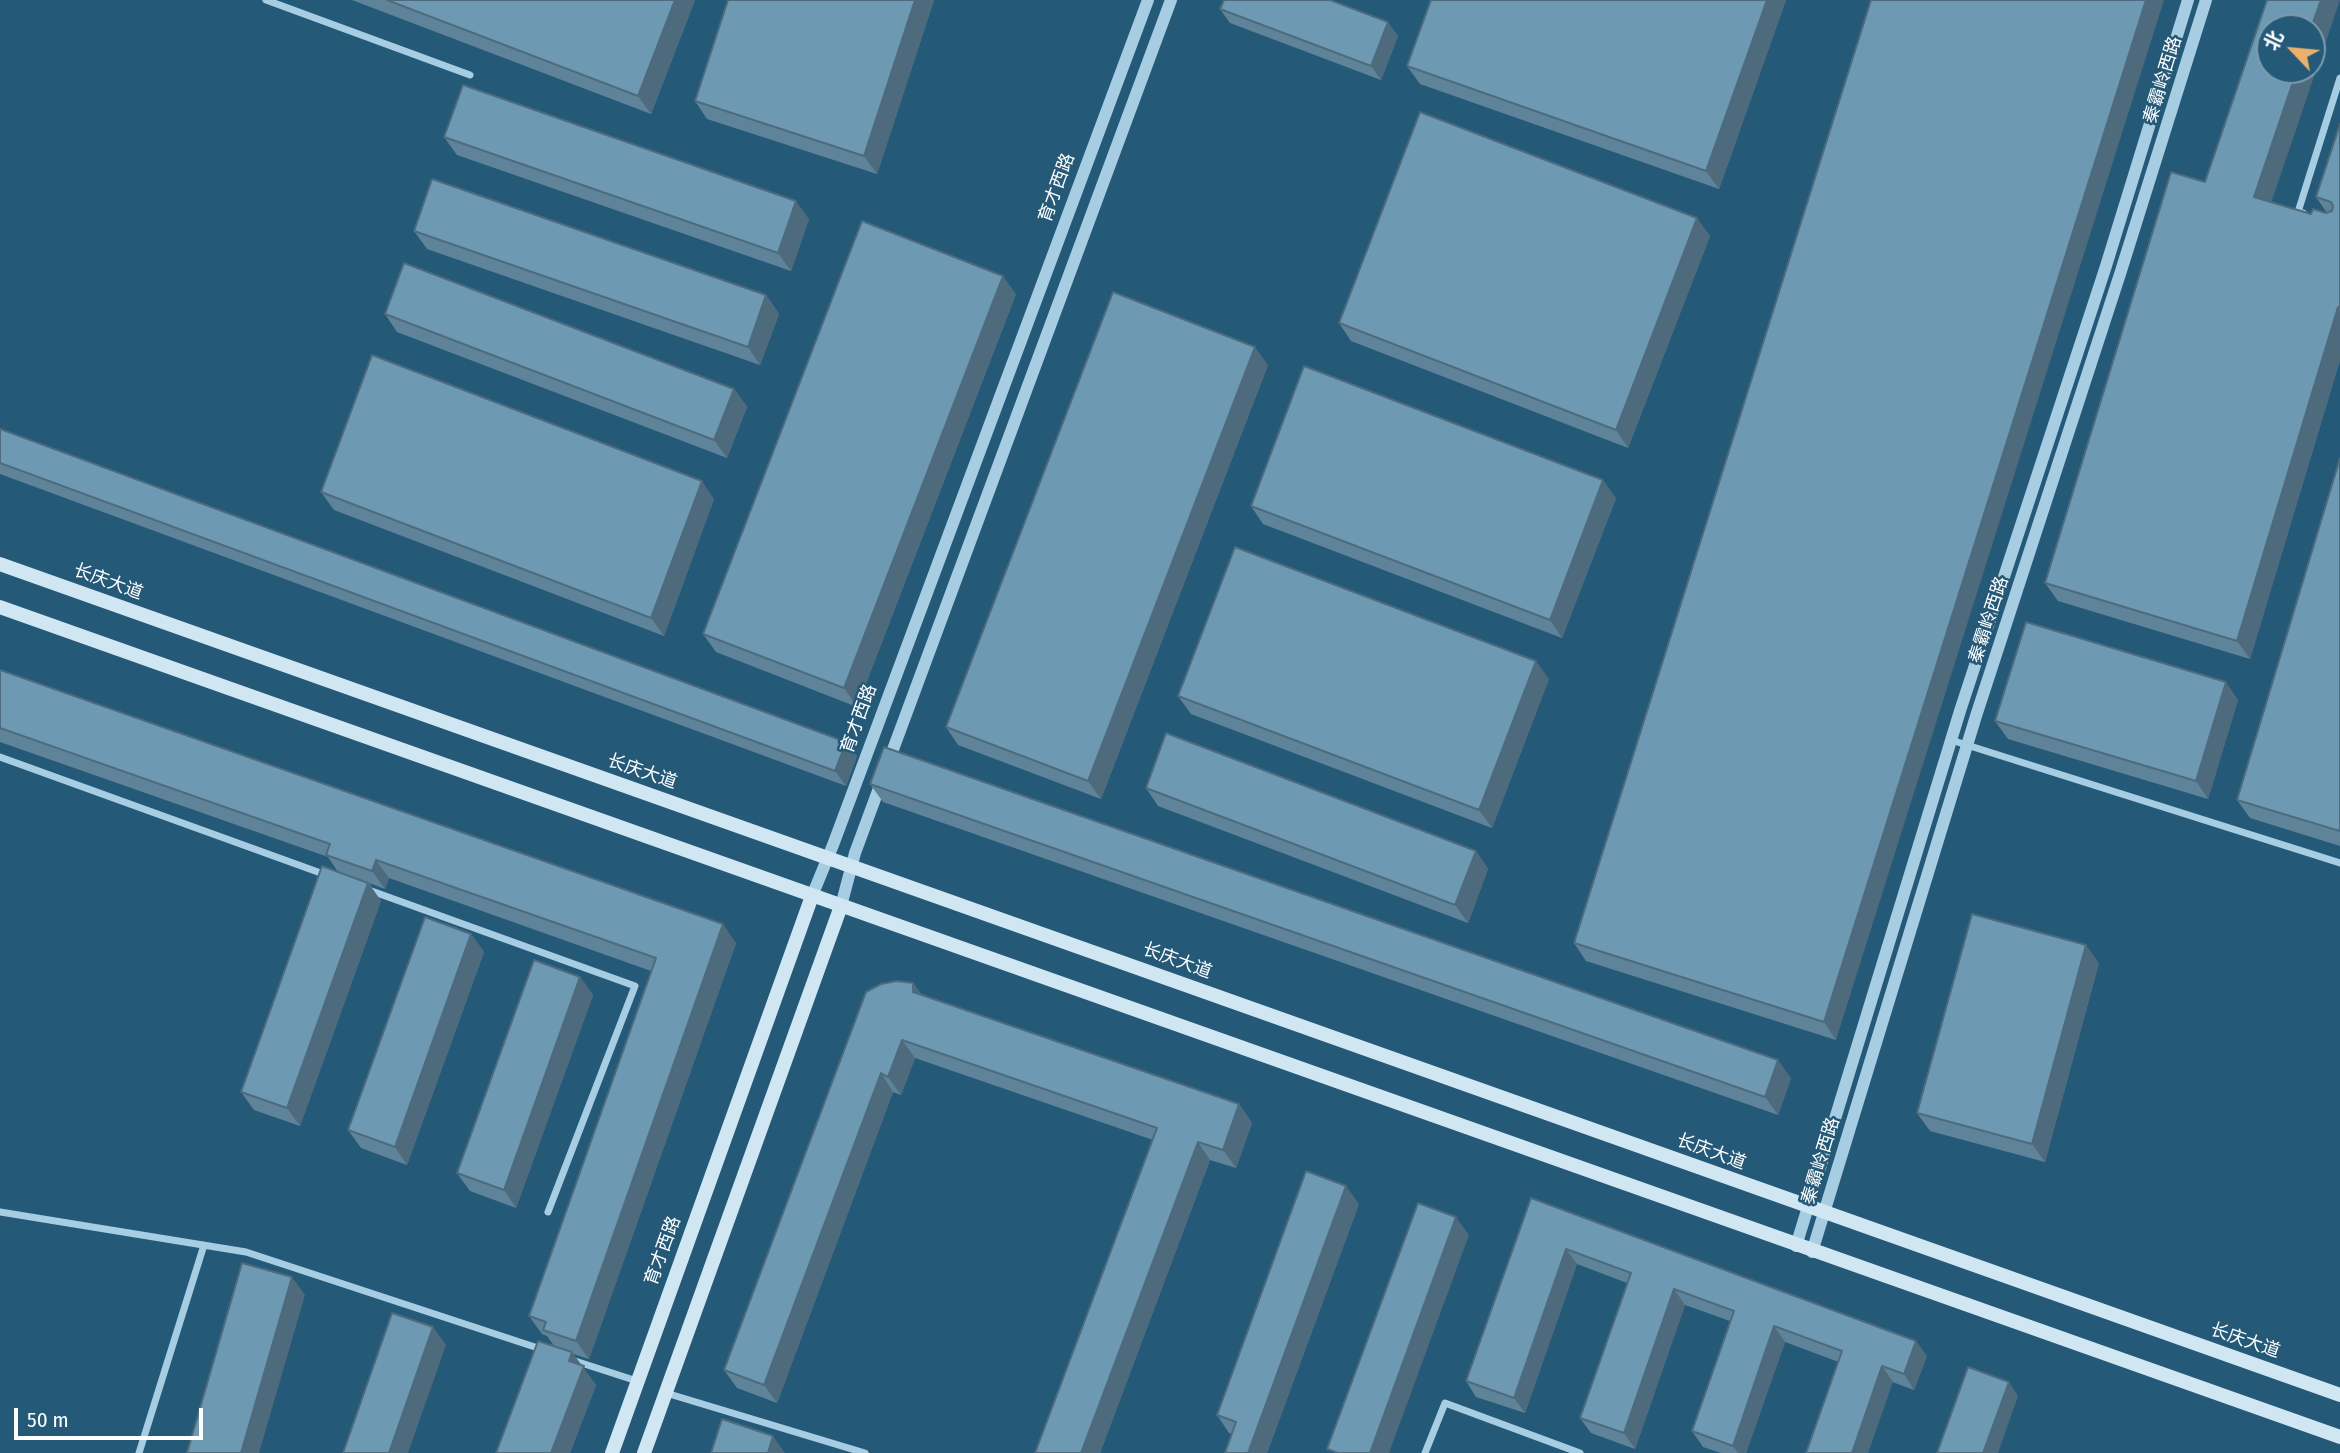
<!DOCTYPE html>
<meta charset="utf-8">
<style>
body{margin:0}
#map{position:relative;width:2340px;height:1453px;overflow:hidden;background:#255978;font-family:"Fira Sans Condensed","Noto Sans SC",sans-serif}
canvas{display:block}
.north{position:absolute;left:2256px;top:14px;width:70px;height:70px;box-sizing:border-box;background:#255978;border:2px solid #7c9bae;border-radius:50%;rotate:296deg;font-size:19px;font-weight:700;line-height:28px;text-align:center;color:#fff}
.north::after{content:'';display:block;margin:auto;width:24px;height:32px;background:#ecb06d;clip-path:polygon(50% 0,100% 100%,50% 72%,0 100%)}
.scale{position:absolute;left:14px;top:1408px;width:189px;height:32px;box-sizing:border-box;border:4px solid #fff;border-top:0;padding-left:9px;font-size:21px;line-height:24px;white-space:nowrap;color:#fff;-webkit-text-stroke:5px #255978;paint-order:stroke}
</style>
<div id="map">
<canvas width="2340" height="1453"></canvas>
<div class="north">北</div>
<div class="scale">50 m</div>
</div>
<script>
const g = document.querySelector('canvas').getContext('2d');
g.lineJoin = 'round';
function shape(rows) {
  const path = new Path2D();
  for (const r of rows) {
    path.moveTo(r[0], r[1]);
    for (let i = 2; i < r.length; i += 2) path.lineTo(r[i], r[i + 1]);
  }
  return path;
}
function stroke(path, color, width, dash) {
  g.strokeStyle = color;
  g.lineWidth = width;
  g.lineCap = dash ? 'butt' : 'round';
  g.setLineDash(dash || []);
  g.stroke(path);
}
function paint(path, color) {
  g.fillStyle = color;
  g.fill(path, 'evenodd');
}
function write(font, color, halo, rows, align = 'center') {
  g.font = font + ' "Fira Sans Condensed","Noto Sans SC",sans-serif';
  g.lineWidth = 5;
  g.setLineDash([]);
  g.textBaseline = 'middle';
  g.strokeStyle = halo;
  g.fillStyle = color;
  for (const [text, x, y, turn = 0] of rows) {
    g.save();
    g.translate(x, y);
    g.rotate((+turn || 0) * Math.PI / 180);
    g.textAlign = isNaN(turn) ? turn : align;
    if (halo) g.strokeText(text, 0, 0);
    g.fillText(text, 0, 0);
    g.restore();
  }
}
stroke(shape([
 [266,0,470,75],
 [2303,213,2298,212,2340,78],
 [1951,740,2340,863],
 [0,757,329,876],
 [366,889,635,986,548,1212],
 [0,1212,246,1252,544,1350],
 [572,1360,637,1381],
 [666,1393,865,1453],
 [139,1453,204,1245],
 [1425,1453,1445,1403,1580,1453]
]), '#a7cde3', 7);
stroke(shape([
 [888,763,1171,0],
 [812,896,833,845,1148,0],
 [841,906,855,853,882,780],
 [1796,1246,1960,711,2106,266,2188,0],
 [1812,1252,1976,716,2121,271,2206,0]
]), '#a7cde3', 12);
stroke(shape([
 [0,564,2340,1395],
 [0,607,2340,1437],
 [612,1453,812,896],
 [644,1453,841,906]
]), '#d0e6f3', 14);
paint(shape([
 [352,0,695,0,651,114],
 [728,0,934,0,877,174,707,119,695,101],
 [1786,0,1719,189,1420,84,1407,66],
 [1871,0,1836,1040,1586,961,1574,943],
 [1220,9,1398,36,1381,80,1230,23],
 [2340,124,2340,360,2250,659,2058,601,2045,583,2271,202,2311,214,2327,213,2316,197],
 [444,137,809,219,791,271,457,155],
 [414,231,766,295,779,314,760,365,427,249],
 [1710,236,1628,448,1351,341,1339,323],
 [1016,294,857,707,716,652,703,634],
 [385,314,734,389,747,407,727,458,397,332],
 [1268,365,1101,799,958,745,946,727],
 [0,429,846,742,857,756,846,786,0,474],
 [2340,458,2340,846,2250,818,2237,800],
 [321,492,714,499,664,636,334,510],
 [1616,498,1562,638,1263,524,1251,506],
 [0,670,736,943,589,1359,573,1354,596,1385,570,1453,496,1453,554,1346,547,1336,542,1334,529,1316,651,971,389,878,385,889,369,883,381,901,300,1126,254,1110,241,1092,338,872,328,857,0,742],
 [1549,679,1492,828,1191,714,1178,696],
 [2238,700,2208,799,2008,739,1995,721],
 [870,784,1791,1078,1778,1115,883,802],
 [1146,788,1476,851,1488,869,1468,923,1158,806],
 [471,934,484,952,407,1165,361,1148,348,1130],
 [2099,963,2045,1162,1930,1131,1917,1113],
 [580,977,593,995,516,1208,470,1191,457,1173],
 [913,983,921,994,1239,1104,1252,1123,1236,1168,1210,1160,1100,1453,1035,1453,1153,1140,915,1058,901,1095,893,1092,777,1403,737,1388,724,1370],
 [1531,1198,1927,1356,1914,1390,1785,1342,1746,1453,1721,1453,1703,1447,1692,1431,1730,1321,1685,1305,1635,1449,1591,1433,1580,1418,1627,1283,1577,1264,1525,1413,1476,1397,1466,1381],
 [1359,1204,1267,1453,1225,1453,1232,1434,1229,1433,1217,1415]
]), '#5f849a');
paint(shape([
 [675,0,695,0,651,114,638,96],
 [915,0,934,0,877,174,864,156],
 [1767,0,1786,0,1719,189,1706,171],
 [2146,0,2164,0,1836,1040,1824,1022],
 [2321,0,2340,0,2267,215,2254,197,2297,70,2312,70,2311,28],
 [1388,22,1398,36,1381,80,1371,66],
 [796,201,809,219,791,271,778,253],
 [1697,218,1710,236,1628,448,1616,430],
 [1003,276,1016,294,857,707,844,688],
 [766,295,779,314,760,365,748,347],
 [2338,307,2340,311,2340,360,2250,659,2237,641],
 [1255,347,1268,365,1101,799,1088,781],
 [734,389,747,407,727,458,714,440],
 [1603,480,1616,498,1562,638,1550,620],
 [702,481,714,499,664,636,651,618],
 [1536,661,1549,679,1492,828,1479,810],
 [2226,682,2238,700,2208,799,2196,781],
 [846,742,857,756,846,786,835,771],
 [1476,851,1488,869,1468,923,1455,905],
 [376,860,389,878,385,889,372,871],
 [368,883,381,901,300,1126,287,1108],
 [723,924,736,943,589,1359,576,1341],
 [471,934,484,952,407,1165,395,1147],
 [2086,945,2099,963,2045,1162,2032,1144],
 [580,977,593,995,516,1208,504,1190],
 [913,983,926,1002,913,992],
 [902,1040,915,1058,901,1095,888,1077],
 [1778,1060,1791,1078,1778,1115,1765,1097],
 [881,1073,893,1092,777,1403,764,1385],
 [1239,1104,1252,1123,1236,1168,1223,1150],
 [1198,1142,1210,1160,1100,1453,1081,1453],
 [1346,1186,1359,1204,1267,1453,1248,1453],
 [1456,1217,1469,1235,1389,1453,1370,1453],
 [1566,1249,1577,1264,1525,1413,1514,1398],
 [292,1277,305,1295,259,1453,241,1453],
 [1674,1289,1685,1305,1635,1449,1624,1433],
 [1774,1326,1785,1342,1746,1453,1738,1453,1733,1446],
 [433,1327,446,1345,408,1453,389,1453],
 [1916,1341,1927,1356,1914,1390,1904,1374],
 [572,1352,596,1385,570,1453,551,1453,569,1361],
 [1882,1366,1893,1382,1868,1453,1852,1453],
 [2009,1382,2018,1396,1998,1453,1983,1453],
 [773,1436,785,1453,768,1453]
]), '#4d6b7d');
const building = shape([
 [387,0,675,0,638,96,387,0],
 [728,0,915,0,864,156,695,101,728,0],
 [1224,0,1330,0,1388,22,1371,66,1220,9,1224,0],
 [1431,0,1767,0,1706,171,1407,66,1431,0],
 [1871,0,2146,0,1824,1022,1574,943,1871,0],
 [2267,0,2321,0,2311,28,2270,28,2270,70,2297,70,2254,197,2311,214,2313,209,2326,213,2332,211,2333,206,2331,202,2316,197,2340,124,2340,308,2338,307,2237,641,2045,583,2171,172,2205,182,2267,0],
 [463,85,796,201,778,253,444,137,463,85],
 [1420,112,1697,218,1616,430,1339,323,1420,112],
 [432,179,766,295,748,347,414,231,432,179],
 [862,221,1003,276,844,688,703,634,862,221],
 [404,263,734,389,714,440,385,314,404,263],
 [1113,292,1255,347,1088,781,946,727,1113,292],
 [372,355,702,481,651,618,321,492,372,355],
 [1304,366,1603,480,1550,620,1251,506,1304,366],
 [0,429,846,742,835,771,0,463,0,429],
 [2340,458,2340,831,2237,800,2340,458],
 [1235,547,1536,661,1479,810,1178,696,1235,547],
 [2026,622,2226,682,2196,781,1995,721,2026,622],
 [0,670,723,924,576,1341,543,1330,546,1322,529,1316,656,958,376,860,372,871,326,855,330,844,0,728,0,670],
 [1166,733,1476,851,1455,905,1146,788,1166,733],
 [884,747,1778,1060,1765,1097,870,784,884,747],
 [322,866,368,883,287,1108,241,1092,322,866],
 [1972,914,2086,945,2032,1144,1917,1113,1972,914],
 [425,917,471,934,395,1147,348,1130,425,917],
 [534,960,580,977,504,1190,457,1173,534,960],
 [897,981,913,983,913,992,1239,1104,1223,1150,1198,1142,1081,1453,1035,1453,1157,1128,902,1040,888,1077,881,1073,764,1385,724,1370,866,992,881,984,897,981],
 [1306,1171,1346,1186,1248,1453,1225,1453,1236,1422,1217,1415,1306,1171],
 [1531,1198,1916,1341,1904,1374,1882,1366,1852,1453,1806,1453,1842,1351,1774,1326,1733,1446,1692,1431,1734,1311,1674,1289,1624,1433,1580,1418,1631,1273,1566,1249,1514,1398,1466,1381,1531,1198],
 [1418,1203,1456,1217,1370,1453,1338,1453,1327,1449,1418,1203],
 [242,1263,292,1277,241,1453,187,1453,242,1263],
 [392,1313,433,1327,389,1453,343,1453,392,1313],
 [538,1341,572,1352,569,1361,584,1366,551,1453,496,1453,538,1341],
 [1968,1367,2009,1382,1983,1453,1937,1453,1968,1367],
 [722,1419,773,1436,768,1453,711,1453,722,1419]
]);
paint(building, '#6e99b3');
stroke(building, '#4d6b7d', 2);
write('18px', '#fff', '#255978', [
 ["秦霸岭西路",2163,80,-73],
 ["育才西路",1057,188,-70],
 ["长庆大道",108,582,20],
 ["秦霸岭西路",1989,620,-72],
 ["育才西路",859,719,-70],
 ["长庆大道",642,772,19],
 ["长庆大道",1177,961,20],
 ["长庆大道",1711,1152,20],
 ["秦霸岭西路",1821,1161,-73],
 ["育才西路",663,1251,-70],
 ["长庆大道",2245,1341,19]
]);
</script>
